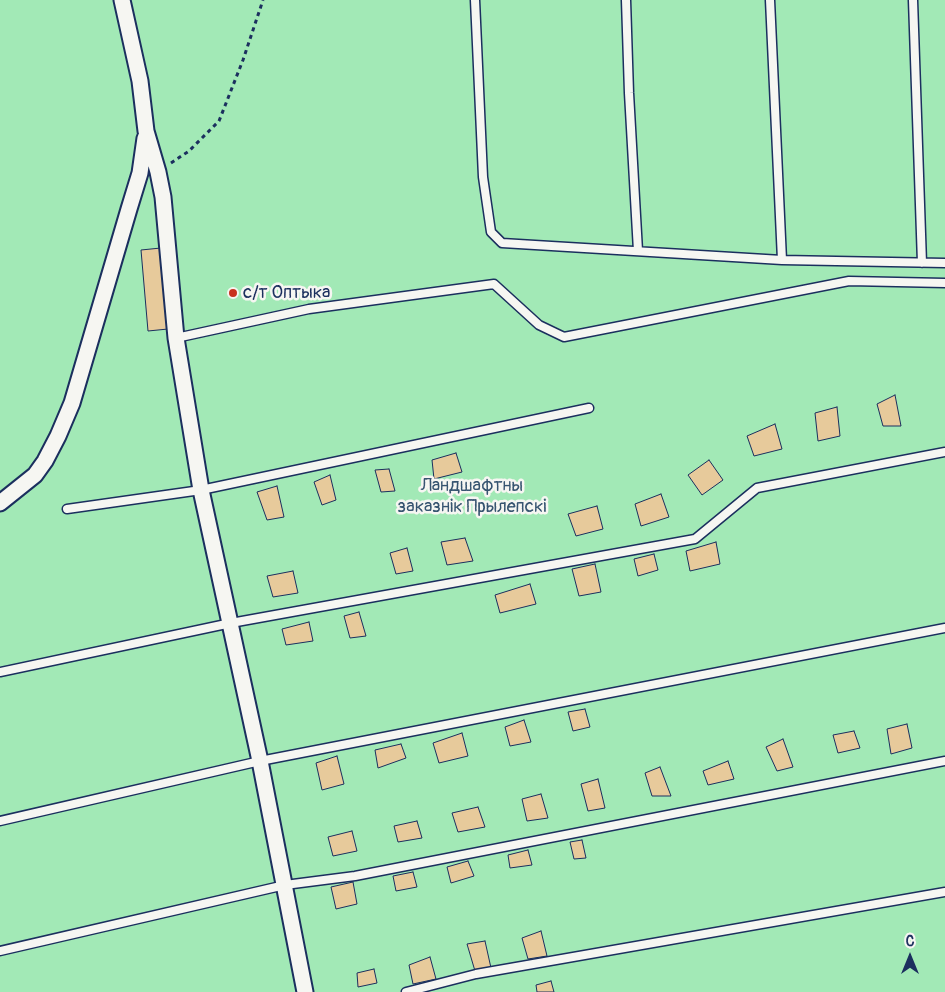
<!DOCTYPE html>
<meta charset="utf-8">
<style>
body{margin:0}
#map{position:relative;width:945px;height:992px;overflow:hidden;background:#f2e9d8;font-family:Pangolin,sans-serif}
canvas{display:block}
.north{position:absolute;left:885px;top:932px;width:50px;height:50px;-webkit-text-stroke:4px #f6f6f2;paint-order:stroke;rotate:0deg;font-size:14px;font-weight:700;line-height:20px;text-align:center;color:#1b2f5e}
.north::after{content:'';display:block;margin:auto;width:18px;height:22px;background:#1b2f5e;clip-path:polygon(50% 0,100% 100%,50% 72%,0 100%)}
</style>
<div id="map">
<canvas width="945" height="992"></canvas>
<div class="north">С</div>
</div>
<script>
const g = document.querySelector('canvas').getContext('2d');
g.lineJoin = 'round';
function paint(path, color) {
  g.fillStyle = color;
  g.fill(path, 'evenodd');
}
function shape(rows) {
  const path = new Path2D();
  for (const r of rows) {
    path.moveTo(r[0], r[1]);
    for (let i = 2; i < r.length; i += 2) path.lineTo(r[i], r[i + 1]);
  }
  return path;
}
function stroke(path, color, width, dash) {
  g.strokeStyle = color;
  g.lineWidth = width;
  g.lineCap = dash ? 'butt' : 'round';
  g.setLineDash(dash || []);
  g.stroke(path);
}
function write(font, color, halo, rows, align = 'center') {
  g.font = font + ' Pangolin,sans-serif';
  g.lineWidth = 5;
  g.setLineDash([]);
  g.textBaseline = 'middle';
  g.strokeStyle = halo;
  g.fillStyle = color;
  for (const [text, x, y, turn = 0] of rows) {
    g.save();
    g.translate(x, y);
    g.rotate((+turn || 0) * Math.PI / 180);
    g.textAlign = isNaN(turn) ? turn : align;
    if (halo) g.strokeText(text, 0, 0);
    g.fillText(text, 0, 0);
    g.restore();
  }
}
paint(shape([
 [0,0,945,0,945,992,0,992]
]), '#a2e9b6');
const building = shape([
 [161,248,168,329,148,331,141,250,161,248],
 [895,395,901,426,883,426,877,404,895,395],
 [837,407,840,436,818,441,815,413,837,407],
 [775,424,782,449,754,456,747,436,775,424],
 [456,453,462,472,434,479,432,460,456,453],
 [709,460,723,480,702,495,688,475,709,460],
 [389,469,395,491,381,492,375,470,389,469],
 [330,475,336,500,322,505,314,482,330,475],
 [277,486,284,517,267,520,257,492,277,486],
 [661,494,669,517,641,526,635,504,661,494],
 [597,506,603,529,576,536,568,514,597,506],
 [465,538,473,561,447,565,441,542,465,538],
 [716,542,720,564,690,571,686,551,716,542],
 [407,548,413,571,396,574,390,553,407,548],
 [654,554,658,570,638,576,634,559,654,554],
 [595,564,601,592,579,596,572,569,595,564],
 [293,571,298,593,273,597,267,576,293,571],
 [530,584,536,604,500,613,495,595,530,584],
 [359,612,366,636,350,638,344,616,359,612],
 [309,622,313,641,286,645,282,629,309,622],
 [585,709,590,727,573,731,568,712,585,709],
 [524,720,531,742,510,746,505,727,524,720],
 [907,724,912,748,891,754,887,729,907,724],
 [854,731,860,748,838,753,833,735,854,731],
 [462,733,468,756,439,763,433,743,462,733],
 [783,739,793,767,777,771,766,747,783,739],
 [401,744,406,758,378,768,375,750,401,744],
 [337,756,344,784,322,790,316,763,337,756],
 [728,761,734,779,708,785,703,771,728,761],
 [660,767,671,796,652,796,645,773,660,767],
 [598,779,605,808,588,811,581,784,598,779],
 [541,794,548,818,527,821,522,799,541,794],
 [478,807,485,827,458,832,452,813,478,807],
 [417,821,422,838,398,842,394,826,417,821],
 [352,831,357,851,333,856,328,837,352,831],
 [582,840,586,858,574,859,570,842,582,840],
 [528,850,532,865,510,868,508,855,528,850],
 [468,861,474,876,451,883,447,867,468,861],
 [413,872,417,887,396,891,393,876,413,872],
 [353,882,357,904,336,909,331,887,353,882],
 [541,931,547,956,528,959,522,938,541,931],
 [485,941,491,968,475,971,467,944,485,941],
 [430,957,436,979,413,984,409,965,430,957],
 [374,969,377,983,358,987,357,973,374,969],
 [551,981,554,992,537,992,536,985,551,981]
]);
paint(building, '#e7ca9b');
stroke(building, '#1b2f5e', 1);
const lane = shape([
 [475,0,483,177,491,232,502,243,782,260],
 [626,0,629,93,638,251],
 [770,0,782,260,945,263],
 [913,0,922,263],
 [176,338,309,309,494,284,539,325,564,337,849,281,945,283],
 [67,509,201,490,589,408],
 [0,672,231,623,695,539,757,488,945,452],
 [0,821,260,761,945,628],
 [0,951,285,885,355,876,945,761],
 [406,992,476,974,945,892]
]);
const street = shape([
 [122,0,140,81,146,131,158,172,163,197,176,338,201,490,260,761,305,992],
 [0,503,35,475,45,461,58,436,72,403,129,209,140,173,145,138]
]);
stroke(lane, '#1b2f5e', 11);
stroke(street, '#1b2f5e', 19);
stroke(shape([
 [171,163,189,151,219,121,243,60,263,0]
]), '#1b2f5e', 3, [4, 4]);
stroke(lane, '#f6f6f2', 8);
stroke(street, '#f6f6f2', 15);
for (const [x, y, r, color] of [
 [233,293,5,"#c8321e"]
]) {
  const dot = new Path2D();
  dot.arc(x, y, r, 0, 2 * Math.PI);
  g.fillStyle = color;
  g.fill(dot);
  stroke(dot, '#f6f6f2', 2);
}
write('18px', '#1b2f5e', '#f6f6f2', [
 ["с/т Оптыка",243,293]
], 'left');
write('18px', '#365470', '#f6f6f2', [
 ["Ландшафтны",472,486],
 ["заказнік Прылепскі",472,507]
]);
</script>
